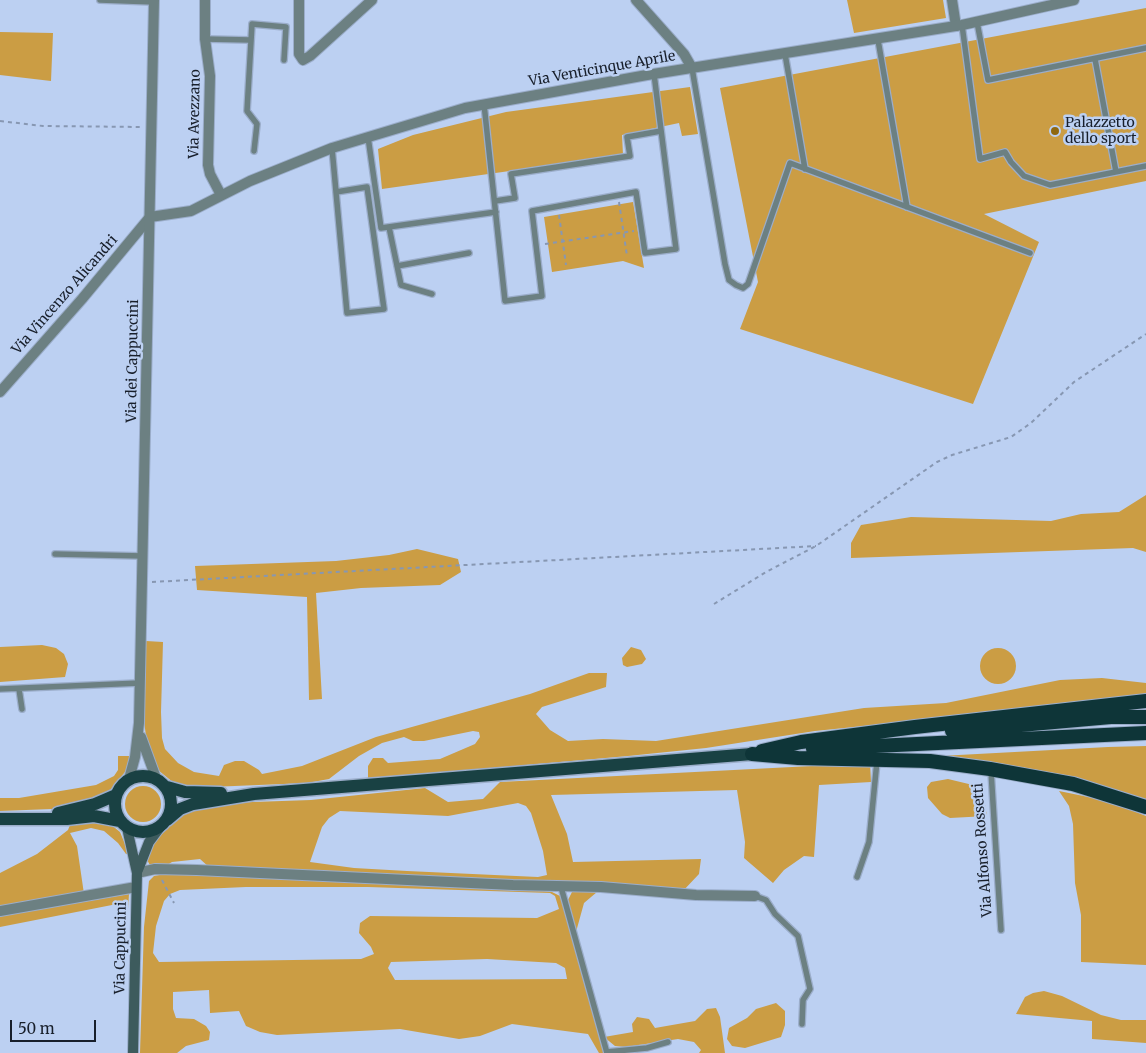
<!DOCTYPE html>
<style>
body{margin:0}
#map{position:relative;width:1146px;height:1053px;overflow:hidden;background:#bcd0f2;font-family:Merriweather,serif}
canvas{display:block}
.scale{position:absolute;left:10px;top:1020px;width:86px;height:22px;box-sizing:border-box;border:2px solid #181f2b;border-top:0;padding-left:6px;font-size:15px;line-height:18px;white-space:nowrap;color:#181f2b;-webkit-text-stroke:4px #bcd0f2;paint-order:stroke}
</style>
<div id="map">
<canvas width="1146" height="1053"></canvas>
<div class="scale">50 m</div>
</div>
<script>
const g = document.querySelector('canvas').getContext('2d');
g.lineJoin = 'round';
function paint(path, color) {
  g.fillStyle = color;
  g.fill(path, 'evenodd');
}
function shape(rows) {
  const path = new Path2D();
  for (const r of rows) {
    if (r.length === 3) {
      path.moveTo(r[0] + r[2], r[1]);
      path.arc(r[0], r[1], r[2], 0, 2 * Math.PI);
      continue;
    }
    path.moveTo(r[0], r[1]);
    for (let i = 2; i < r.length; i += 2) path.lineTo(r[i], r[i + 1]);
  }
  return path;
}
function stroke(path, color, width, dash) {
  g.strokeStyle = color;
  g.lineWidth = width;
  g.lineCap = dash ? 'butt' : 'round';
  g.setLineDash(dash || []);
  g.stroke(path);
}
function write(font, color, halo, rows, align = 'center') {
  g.font = font + ' Merriweather,serif';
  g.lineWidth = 5;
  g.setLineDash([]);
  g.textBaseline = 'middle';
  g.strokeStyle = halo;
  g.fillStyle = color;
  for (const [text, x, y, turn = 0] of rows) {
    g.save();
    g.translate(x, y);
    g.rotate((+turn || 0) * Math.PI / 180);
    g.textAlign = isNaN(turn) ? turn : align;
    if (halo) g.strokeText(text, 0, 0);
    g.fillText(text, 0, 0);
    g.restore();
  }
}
paint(shape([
 [847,0,943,0,946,18,854,33],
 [1146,8,1146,181,984,214,1039,242,973,404,740,329,758,282,720,88],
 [0,32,53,33,51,81,0,75],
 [690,87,698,134,682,136,679,123,622,135,623,155,382,189,378,149,413,135,506,112],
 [633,202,644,268,623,261,552,272,544,217],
 [1146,495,1146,552,1133,548,851,558,851,543,861,525,911,517,1051,521,1081,514,1119,512],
 [417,549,458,559,461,572,440,585,361,588,316,593,322,699,309,700,307,597,197,590,195,566,336,561,389,555],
 [146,641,163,642,161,712,162,738,165,749,178,763,194,772,219,776,224,765,235,761,244,761,259,770,262,774,302,766,376,737,530,694,589,673,607,673,606,687,542,707,536,714,550,730,568,741,603,739,656,741,864,708,946,703,1060,680,1102,678,1146,683,1146,697,815,731,706,748,628,756,368,779,368,766,373,758,383,758,388,763,440,759,475,744,480,737,479,732,473,731,424,741,413,741,404,737,382,743,359,756,329,779,307,783,186,788,174,783,158,770,146,736,144,721],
 [42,645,56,648,64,654,68,664,65,677,0,682,0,647],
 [631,647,641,650,646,659,642,664,627,667,623,665,622,658],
 [998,666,18],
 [1146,746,1146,804,940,756,1108,747],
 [118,756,131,756,129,767,107,794,90,801,52,809,0,811,0,798,19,798,96,785,114,776,118,770],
 [870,763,871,782,819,785,814,857,804,856,784,870,773,883,744,858,745,842,737,790,551,795,567,834,573,862,701,859,699,874,682,892,210,868,200,859,172,862,164,867,151,867,146,858,158,837,185,812,224,803,311,800,425,788,448,802,483,799,500,782],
 [518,803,526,806,531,813,543,851,547,875,538,877,407,871,354,868,310,862,322,827,329,818,340,811,448,816],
 [948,779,977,786,983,793,987,816,950,818,942,814,928,798,927,787,931,782],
 [143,804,18],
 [1059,791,1108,801,1146,816,1146,965,1081,962,1081,915,1075,883,1073,824,1069,806],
 [93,821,109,823,120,832,129,854,126,854,118,843,104,831,91,828,70,833,77,846,84,894,0,910,0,873,37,854,68,830,70,825],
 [171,873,528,889,552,892,562,897,604,1053,599,1053,588,1034,512,1024,480,1036,459,1039,400,1029,277,1035,260,1032,246,1026,239,1011,210,1013,209,990,173,992,173,1009,176,1018,194,1019,206,1026,210,1032,209,1040,186,1046,177,1053,140,1053,144,927,149,881,154,876],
 [246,887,368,887,550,893,555,896,559,909,537,918,370,916,360,923,359,933,371,947,374,954,361,959,159,962,153,953,156,926,164,901,170,894,180,890],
 [487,959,556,963,565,968,567,979,395,980,388,968,391,962],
 [573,890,597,892,584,903,576,932,568,900],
 [129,894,125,952,117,956,120,927,117,904,0,927,0,916],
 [1044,991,1062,996,1101,1015,1121,1020,1146,1020,1146,1043,1092,1039,1092,1021,1016,1014,1025,997,1033,993],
 [776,1003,785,1011,785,1025,781,1037,745,1048,732,1046,727,1039,729,1028,747,1018,756,1009],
 [716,1008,720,1017,725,1053,699,1053,701,1050,694,1042,678,1039,626,1047,615,1046,604,1037,633,1032,632,1024,637,1017,649,1019,655,1028,695,1021,707,1009]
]), '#cb9d44');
const service = shape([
 [100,0,154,2],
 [977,22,988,80,1146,48],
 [962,25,980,159,1005,152,1011,162,1024,176,1050,185,1146,166],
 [205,39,250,40],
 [878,40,907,207],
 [785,54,805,169],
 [1095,59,1116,172],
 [692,68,725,264,729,280,736,285,743,288,748,284,790,163,1030,253],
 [484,104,505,301,542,296,532,211,636,192,645,253,676,249,654,74],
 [368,137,381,228,496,212],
 [332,148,347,313,384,309,367,187,336,192],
 [254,151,257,124,247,111,252,24,286,27,284,60],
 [495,201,515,198,511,174,630,156,627,137,661,131],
 [389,227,401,285,432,294],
 [397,266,469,253],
 [55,554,143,556],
 [0,689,140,683],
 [19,689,22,709],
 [991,771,1001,930],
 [857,877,869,842,877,761],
 [561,887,607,1053],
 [755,896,766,900,775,914,798,936,810,989,803,1000,802,1024],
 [607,1052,647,1048,668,1042]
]);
const minor = shape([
 [205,0,205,39,210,76,208,165,210,174,221,195],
 [299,0,299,54,303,60,310,56,372,0],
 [636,0,684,54,692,68],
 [952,0,956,26],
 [0,392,82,299,150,217],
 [137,873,155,869,197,870,513,885,601,887,696,895,755,896],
 [0,911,136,887]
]);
const tertiary = shape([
 [150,217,191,211,250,181,332,148,465,108,647,75,962,25,1074,0],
 [141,737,156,778],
 [129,779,135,757,139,723,154,0]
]);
const secondary = shape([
 [127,828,137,873,133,1053],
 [138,870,149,842,161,826]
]);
const primary = shape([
 [143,804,28],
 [167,787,185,792,221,793],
 [58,813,95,804,116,795],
 [0,819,67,819,94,816,120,821],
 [167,820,180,809,193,804,254,794,752,754]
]);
const trunk = shape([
 [952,731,1111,717,1146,717],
 [813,749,1146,733],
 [762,751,801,742,915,727,1146,701],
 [752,754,798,758,930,761,990,769,1073,784,1146,807]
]);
stroke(service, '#9badca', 8);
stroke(minor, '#9badca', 12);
stroke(tertiary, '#9badca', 12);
stroke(secondary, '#9badca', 12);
stroke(primary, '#9badca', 15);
stroke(trunk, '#9badca', 16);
stroke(shape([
 [0,121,43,126,142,127],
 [619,202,627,256],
 [559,215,566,265],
 [545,244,634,231],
 [152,582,816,546],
 [714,604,766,572,816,546,937,462,952,455,1011,437,1031,423,1074,382,1146,334],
 [162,880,174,903]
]), '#8797b2', 2, [4, 4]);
stroke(service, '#6c8082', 5.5);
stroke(minor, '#6c8082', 10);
stroke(tertiary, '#6c8082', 10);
stroke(secondary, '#3d5b5d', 10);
stroke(primary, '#194143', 12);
stroke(trunk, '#0e3538', 14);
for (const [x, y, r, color] of [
 [1055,131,5,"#90680e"]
]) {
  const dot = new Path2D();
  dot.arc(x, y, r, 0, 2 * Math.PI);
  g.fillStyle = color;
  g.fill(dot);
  stroke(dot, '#bcd0f2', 2);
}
write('14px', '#181f2b', '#bcd0f2', [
 ["Via Venticinque Aprile",602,69,-10],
 ["Via Avezzano",195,114,-89],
 ["Via Vincenzo Alicandri",65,295,-49],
 ["Via dei Cappuccini",133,361,-89],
 ["Via Alfonso Rossetti",983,850,-94],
 ["Via Cappucini",121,948,-89]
]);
write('14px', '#181f2b', '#bcd0f2', [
 ["Palazzetto",1065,123],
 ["dello sport",1065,139]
], 'left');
</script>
